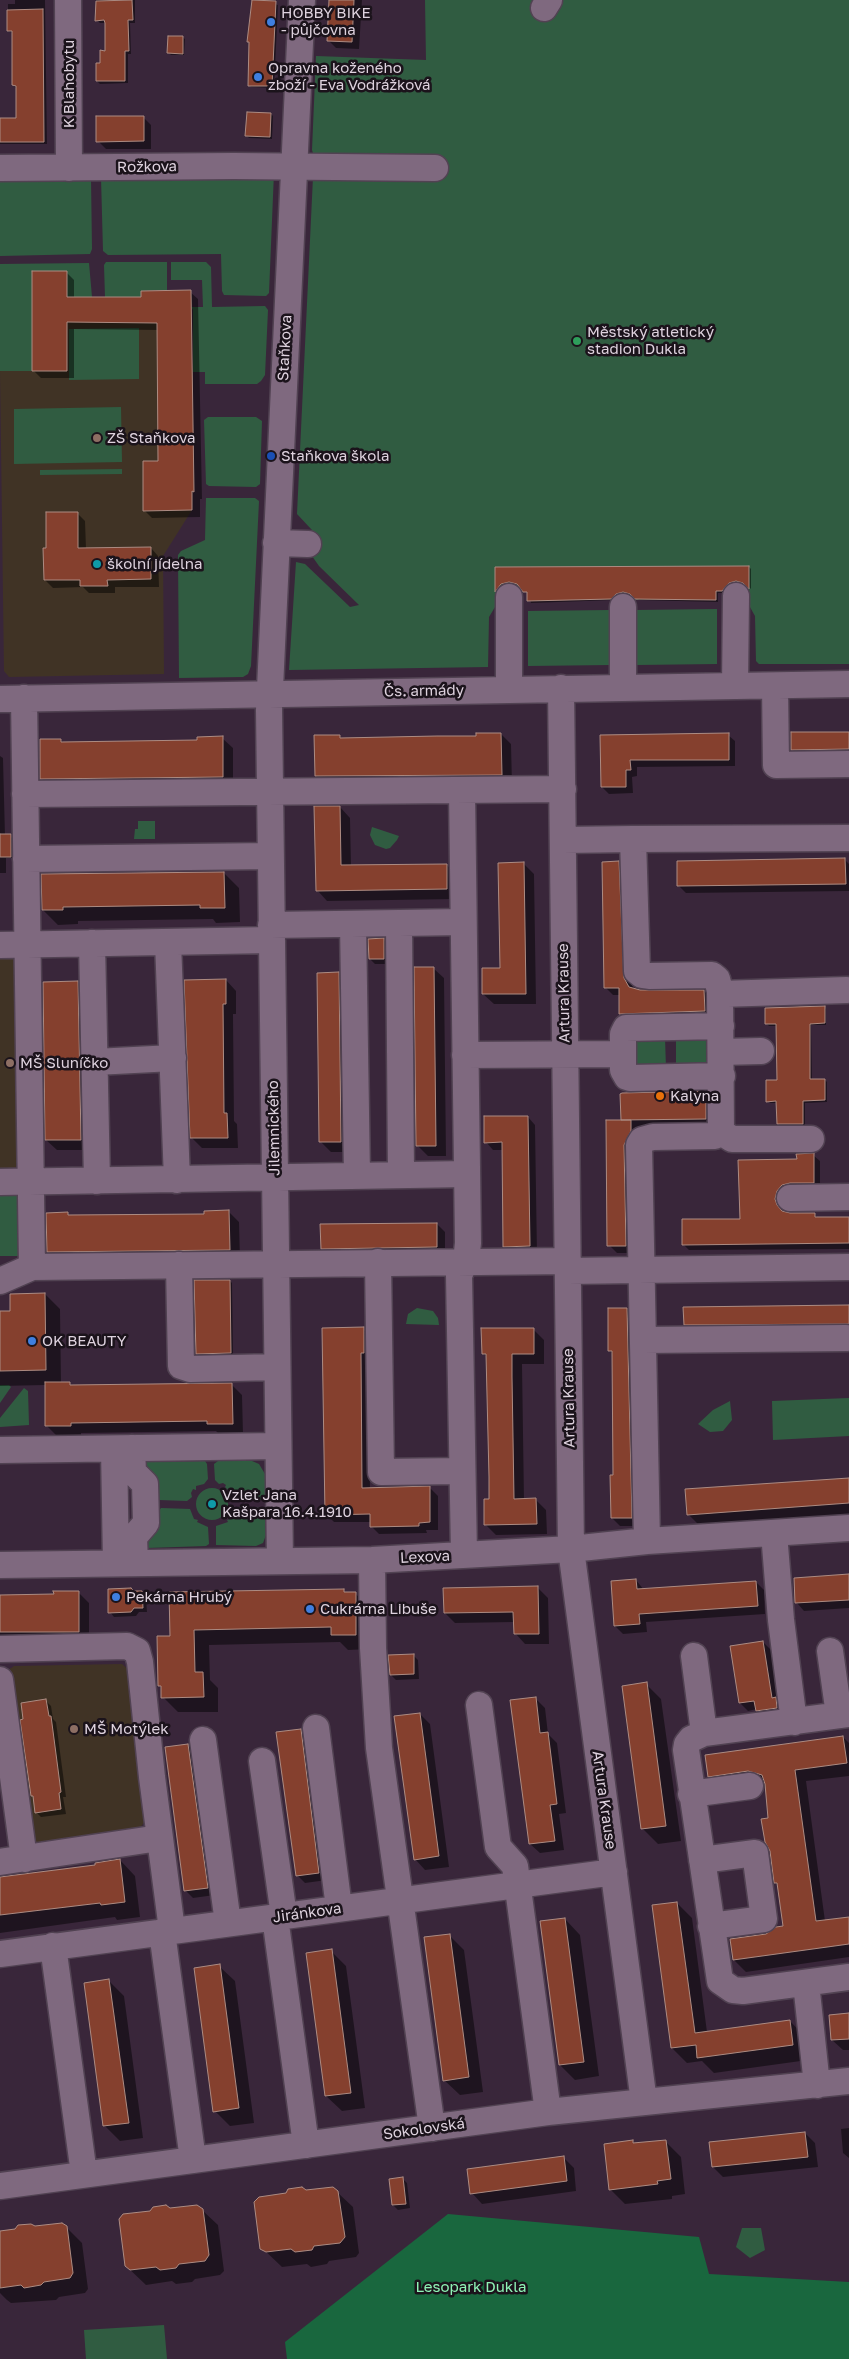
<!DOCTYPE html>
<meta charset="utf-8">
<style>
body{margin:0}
canvas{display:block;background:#39263a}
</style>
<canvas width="849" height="2359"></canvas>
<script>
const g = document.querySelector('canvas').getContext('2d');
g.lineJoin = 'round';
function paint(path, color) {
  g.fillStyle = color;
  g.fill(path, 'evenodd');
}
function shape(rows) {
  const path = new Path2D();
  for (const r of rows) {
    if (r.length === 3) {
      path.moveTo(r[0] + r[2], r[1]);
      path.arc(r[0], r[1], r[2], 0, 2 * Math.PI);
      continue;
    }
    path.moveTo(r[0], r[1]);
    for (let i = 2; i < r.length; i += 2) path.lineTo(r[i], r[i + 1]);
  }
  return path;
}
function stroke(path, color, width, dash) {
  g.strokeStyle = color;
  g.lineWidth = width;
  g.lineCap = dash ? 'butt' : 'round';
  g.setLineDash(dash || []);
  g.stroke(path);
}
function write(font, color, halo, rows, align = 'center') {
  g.font = font + ' "Golos Text",sans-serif';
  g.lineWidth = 5;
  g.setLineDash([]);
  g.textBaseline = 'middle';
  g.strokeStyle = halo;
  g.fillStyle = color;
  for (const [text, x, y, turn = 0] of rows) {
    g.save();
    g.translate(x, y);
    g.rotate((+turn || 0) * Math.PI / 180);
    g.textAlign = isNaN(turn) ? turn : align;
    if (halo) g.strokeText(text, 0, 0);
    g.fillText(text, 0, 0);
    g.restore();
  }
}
paint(shape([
 [32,271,67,271,67,297,141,297,141,291,191,290,194,492,192,492,192,510,163,556,164,674,9,677,4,671,0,371,32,371],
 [0,956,18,956,21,1170,0,1171],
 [122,1664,130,1671,146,1820,140,1828,37,1843,27,1839,4,1673,14,1666]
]), '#403325');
paint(shape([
 [425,0,849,0,849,664,759,664,756,661,755,616,741,591,716,591,716,600,550,599,549,601,527,601,527,592,504,592,489,617,488,667,289,670,296,562,305,564,350,607,359,605,319,566,312,556,312,530,297,514,314,156,312,150,316,56,426,60],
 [274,172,269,293,266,296,224,295,222,291,221,254,108,255,103,251,101,177],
 [91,179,92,249,90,254,0,256,0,180],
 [106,262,167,262,167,290,142,291,141,297,105,297,104,265],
 [171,262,206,262,211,267,212,307,265,306,268,310,265,375,261,381,257,384,205,384,205,372,193,372,193,310,191,307,203,307,202,280,171,280],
 [89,263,92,297,67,297,66,271,32,271,32,371,0,371,0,264],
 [139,328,139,379,69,380,69,329],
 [121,407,122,462,14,464,14,409],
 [208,417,256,417,262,421,260,484,256,487,209,486,206,484,204,420],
 [122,469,122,474,40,475,40,470],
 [206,498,255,498,259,501,251,666,248,674,243,677,179,678,178,555,181,551,205,540],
 [717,609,717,664,636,665,635,610],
 [609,610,610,665,528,666,528,611],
 [138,821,155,821,155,839,134,839,135,829,138,829],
 [372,827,399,836,397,840,390,848,386,849,375,845,370,835],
 [636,1036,665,1038,666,1068,634,1069],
 [708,1037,708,1067,676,1068,676,1039],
 [0,1186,18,1188,24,1256,0,1256],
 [417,1308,433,1311,438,1318,439,1325,406,1324,408,1314],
 [0,1385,9,1385,11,1387,0,1403],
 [24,1388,28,1391,29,1425,0,1427,0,1418],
 [849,1398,849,1436,773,1440,772,1401],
 [730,1401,732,1420,723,1431,710,1432,698,1424,713,1410],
 [205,1461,207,1464,208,1479,204,1484,196,1486,196,1490,193,1489,191,1493,192,1497,187,1501,159,1500,158,1481,143,1465,144,1462],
 [218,1461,252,1461,259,1464,265,1474,265,1496,263,1500,234,1499,230,1489,228,1490,225,1487,226,1485,223,1483,219,1484,215,1480,214,1464],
 [212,1504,16],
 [237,1507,265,1508,266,1535,263,1543,256,1546,216,1545,216,1526,228,1522,227,1520,231,1519,233,1515,231,1512],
 [161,1508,190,1509,194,1519,198,1520,197,1522,208,1527,209,1544,206,1546,147,1548,145,1543,159,1529,159,1511],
 [742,2228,761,2228,765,2250,750,2258,736,2247],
 [164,2325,167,2359,86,2359,84,2330]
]), '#305c41');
paint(shape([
 [448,2214,699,2237,709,2274,849,2282,849,2359,287,2359,285,2342]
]), '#19673e');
paint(shape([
 [15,0,45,0,47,144,0,144,0,119,17,119,16,88,13,85,13,33,8,31,8,4,15,4],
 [96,0,135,0,135,23,130,23,131,54,128,54,128,83,100,84,97,81,106,52,106,23,100,23,97,20],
 [253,0,267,0,267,2,278,5,274,88,251,87,249,85],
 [330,0,362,0,359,49,336,48,328,40],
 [182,37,185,39,184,55,171,55,169,53],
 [271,114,273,116,272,139,249,138,247,136],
 [143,117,151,125,151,149,106,149,98,141],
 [66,272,74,280,74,299,143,298,190,292,198,299,202,499,200,499,200,517,152,518,144,510,160,462,159,330,74,329,74,378,41,378,34,371],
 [77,513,85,521,86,549,151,548,158,556,159,587,115,587,115,593,89,593,83,587,53,588,45,580],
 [749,567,751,569,751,589,747,585,739,583,730,585,725,593,718,593,718,602,639,600,634,596,625,594,618,596,613,600,531,603,529,594,520,586,512,584,503,586,498,594,496,592,496,569],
 [849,733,849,756,800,757,792,749],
 [501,734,511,744,512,784,327,786,316,776,340,736,342,739,477,737],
 [728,735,735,741,735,766,637,767,637,776,632,777,633,793,609,794,602,787,601,736],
 [222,738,233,748,233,787,52,789,41,778,61,740,64,743,198,742],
 [0,756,3,758,5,836,13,838,13,858,6,858,6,873,0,873],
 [340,807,350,818,351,866,447,865,457,875,457,899,327,901,317,890],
 [845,860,849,864,849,891,686,893,679,886],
 [618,863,626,871,629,980,634,989,649,992,704,991,712,999,712,1019,629,1022,621,1014,620,995,613,995,605,987],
 [524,864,534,874,536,1004,494,1004,483,994,501,969],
 [224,873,239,888,240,922,216,923,213,919,78,921,78,924,58,925,43,910],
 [384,940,389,945,389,964,375,964,370,959],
 [433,968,444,978,446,1156,428,1156,417,1145],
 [338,974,349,984,351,1152,331,1152,321,1142],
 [226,980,236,991,236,1014,233,1014,234,1121,237,1124,238,1148,202,1148,192,1138],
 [77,982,88,993,91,1150,57,1150,46,1140],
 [824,1007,826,1009,826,1025,811,1025,812,1080,825,1080,827,1082,827,1102,805,1103,805,1126,780,1126,778,1123,778,1103,770,1103,768,1101,778,1081,777,1026,769,1026,767,1024],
 [705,1093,713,1101,713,1126,636,1127,638,1129,633,1253,617,1253,609,1245,624,1121,622,1119],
 [528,1117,535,1125,537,1254,512,1254,504,1246,503,1150,493,1150,486,1142],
 [813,1155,820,1161,820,1189,781,1206,783,1213,814,1214,819,1219,849,1219,849,1249,689,1250,683,1244,741,1220,798,1160],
 [229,1212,239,1222,240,1260,59,1262,48,1251,67,1214,70,1216,205,1215],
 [437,1224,445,1232,445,1255,330,1256,322,1248],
 [230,1281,232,1283,233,1355,199,1356,197,1353],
 [45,1294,60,1309,61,1383,69,1383,72,1386,231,1384,242,1395,243,1434,219,1434,216,1431,81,1433,81,1436,57,1436,47,1426,46,1385,0,1386,0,1313,11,1312],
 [849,1306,849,1330,691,1330,685,1324],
 [627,1309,635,1317,639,1526,620,1526,612,1518,614,1476,613,1354,610,1351],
 [363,1329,371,1337,368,1360,370,1489,430,1488,438,1496,438,1530,426,1530,427,1533,379,1534,371,1526,372,1522,334,1522,326,1514],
 [533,1329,544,1340,544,1364,522,1364,524,1500,536,1500,546,1510,547,1534,496,1535,485,1524,490,1500,488,1358,483,1353],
 [849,1479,849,1514,699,1525,688,1514],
 [849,1575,849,1608,804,1611,797,1603,795,1579],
 [636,1580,644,1590,756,1582,764,1590,765,1614,646,1622,647,1632,623,1634,615,1626],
 [537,1587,548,1598,549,1644,525,1644,515,1633,515,1622,455,1623,445,1613],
 [343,1591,346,1593,355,1593,370,1609,371,1649,348,1650,340,1642,209,1645,210,1680,218,1688,218,1712,178,1712,163,1697,162,1688,159,1685,171,1637,170,1593],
 [78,1592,89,1603,89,1642,0,1643,0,1596,55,1595],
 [133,1592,142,1592,146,1597,147,1612,139,1612,136,1616,114,1617,110,1612],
 [763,1642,771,1650,778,1701,784,1716,765,1718,757,1709,748,1711,740,1703],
 [413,1655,418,1660,419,1679,396,1680,391,1675],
 [646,1684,661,1699,681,1841,658,1844,642,1828],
 [535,1698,545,1708,548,1734,557,1743,566,1813,559,1814,564,1850,540,1853,530,1844],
 [46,1701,51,1706,53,1719,56,1722,66,1797,63,1797,66,1814,41,1817,36,1812,35,1798,32,1796,24,1720],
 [420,1714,430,1724,449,1867,425,1870,415,1859],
 [301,1730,309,1738,327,1880,305,1883,297,1875],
 [843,1737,849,1743,849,1776,806,1781,825,1921,849,1918,849,1957,746,1972,734,1960,731,1940,766,1935,784,1927,779,1886,775,1883,765,1783,721,1788,709,1776],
 [188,1745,196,1753,215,1895,193,1898,185,1890],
 [120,1860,135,1876,140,1917,117,1920,115,1917,0,1933,0,1879,96,1866],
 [677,1903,692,1918,707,2032,790,2021,805,2037,808,2060,714,2073,702,2061,687,2063,672,2048],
 [565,1919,580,1935,599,2076,575,2080,560,2065],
 [449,1935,464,1950,483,2092,460,2095,444,2080],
 [331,1951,346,1966,365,2108,342,2111,326,2096,307,1954],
 [219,1966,235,1981,254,2123,230,2126,215,2111],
 [109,1981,124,1996,143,2138,120,2141,105,2126],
 [849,2014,849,2050,843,2050,832,2040],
 [849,2128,849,2158,843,2153,841,2129],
 [805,2133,815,2143,818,2167,723,2177,713,2167],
 [632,2142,635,2144,666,2142,681,2157,685,2194,672,2196,672,2199,625,2204,610,2189],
 [563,2157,574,2168,576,2191,482,2204,472,2193],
 [402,2178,407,2183,410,2208,398,2210,393,2205],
 [337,2192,353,2207,359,2253,356,2257,329,2261,327,2264,311,2267,307,2264,282,2267,262,2248],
 [170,2210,202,2210,218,2225,224,2271,220,2275,195,2279,192,2282,176,2284,172,2281,146,2285,126,2266],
 [66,2227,82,2243,88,2289,85,2293,59,2297,56,2300,11,2303,7,2300,0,2293,0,2232,35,2228]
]), '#0007');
const building = shape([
 [132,0,133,20,128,20,129,51,125,51,125,81,96,81,96,63,100,63,100,50,105,51,105,23,104,20,95,21,96,1,132,0],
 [252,0,276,1,272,86,248,86,249,42,247,42,252,0],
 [329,0,354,0,352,42,327,41,329,0],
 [43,9,44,142,0,142,0,118,16,118,16,86,12,85,12,31,7,31,7,10,43,9],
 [168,36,183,36,183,54,167,53,168,36],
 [247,112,271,113,270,137,245,136,247,112],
 [96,116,144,116,144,141,96,142,96,116],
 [32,271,67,271,67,297,141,297,141,291,191,290,194,492,192,491,192,510,143,511,143,461,158,461,157,323,67,322,67,371,32,371,32,271],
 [46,512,78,512,78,548,151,547,151,579,107,580,108,586,80,586,80,580,44,580,43,548,46,548,46,512],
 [749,566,749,589,743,583,736,581,729,583,722,591,716,591,716,600,635,599,630,594,623,592,616,594,611,599,527,601,527,592,523,592,517,584,509,582,501,584,495,592,495,567,749,566],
 [791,732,849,732,849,749,791,750,791,732],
 [476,733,501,733,502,775,315,776,314,735,340,735,340,738,437,736,476,736,476,733],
 [729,733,729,760,630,760,631,770,626,770,626,787,601,787,600,735,729,733],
 [223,736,223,777,40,779,40,739,61,739,61,742,197,740,197,737,223,736],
 [314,806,340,806,341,865,447,864,447,889,316,891,314,806],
 [0,834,11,834,11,857,0,857,0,834],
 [845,858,846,884,677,886,677,861,845,858],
 [619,861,624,978,629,987,640,990,704,990,705,1011,619,1014,619,988,604,988,602,862,619,861],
 [524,862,526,994,482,994,482,968,500,968,498,863,524,862],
 [224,872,225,908,200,908,200,905,63,907,63,910,42,910,41,874,224,872],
 [384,938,384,959,369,959,368,939,384,938],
 [414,967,434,967,436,1146,416,1146,414,967],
 [339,972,341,1142,319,1142,317,973,339,972],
 [226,979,226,1004,223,1004,224,1113,227,1113,228,1138,190,1138,184,980,226,979],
 [78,981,81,1140,45,1140,43,982,78,981],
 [825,1006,825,1023,810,1024,810,1079,825,1079,825,1100,803,1101,803,1124,777,1124,776,1101,766,1102,766,1080,777,1080,776,1024,765,1024,765,1008,825,1006],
 [706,1091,706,1119,621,1120,620,1094,622,1093,706,1091],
 [484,1116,528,1116,530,1246,503,1247,502,1142,484,1143,484,1116],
 [606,1120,631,1120,631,1131,624,1145,626,1246,607,1246,606,1120],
 [814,1153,814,1183,790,1183,782,1185,777,1191,775,1199,777,1205,782,1211,790,1213,815,1213,815,1217,849,1217,849,1243,682,1245,682,1219,740,1219,738,1160,797,1159,796,1154,814,1153],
 [229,1210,230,1250,47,1252,46,1213,68,1212,68,1215,204,1214,204,1211,229,1210],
 [437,1223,437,1247,321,1249,320,1224,437,1223],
 [194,1280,230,1280,231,1353,196,1354,194,1280],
 [45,1293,46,1370,0,1371,0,1311,10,1311,10,1294,45,1293],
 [849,1305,849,1324,684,1325,683,1307,849,1305],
 [608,1308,627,1308,632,1518,611,1518,610,1475,613,1475,612,1351,608,1351,608,1308],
 [364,1327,364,1353,361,1353,362,1488,430,1486,430,1522,419,1523,419,1526,370,1527,370,1514,325,1515,322,1328,364,1327],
 [481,1328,534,1328,534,1354,512,1354,512,1377,514,1499,536,1498,537,1524,484,1525,484,1499,489,1499,489,1477,486,1354,482,1354,481,1328],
 [45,1382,70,1382,70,1385,232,1383,233,1424,207,1424,207,1421,71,1423,71,1426,45,1426,45,1382],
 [849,1478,849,1503,687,1515,685,1489,849,1478],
 [849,1574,849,1600,795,1603,794,1578,849,1574],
 [636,1579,637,1589,756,1581,758,1606,639,1614,640,1624,614,1626,611,1581,636,1579],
 [538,1586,539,1634,514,1634,513,1612,444,1613,443,1588,538,1586],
 [131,1588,134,1591,142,1591,143,1608,134,1608,131,1612,108,1613,108,1589,131,1588],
 [344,1589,344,1592,356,1592,356,1635,331,1635,331,1627,194,1630,195,1672,203,1672,204,1697,161,1698,161,1686,158,1686,157,1636,170,1636,169,1592,344,1589],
 [53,1591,79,1591,79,1632,0,1632,0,1595,54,1594,53,1591],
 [763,1641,772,1698,776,1697,777,1708,756,1711,754,1701,739,1703,730,1646,763,1641],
 [414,1654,414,1674,390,1675,388,1655,414,1654],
 [647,1682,666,1826,641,1829,622,1686,647,1682],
 [536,1697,540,1733,548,1732,557,1804,550,1805,555,1841,529,1844,510,1700,536,1697],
 [46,1699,49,1716,51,1716,61,1792,59,1793,61,1809,35,1813,33,1796,31,1796,20,1720,23,1719,21,1703,46,1699],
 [420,1713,439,1856,414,1860,394,1716,420,1713],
 [301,1729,319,1873,296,1876,276,1732,301,1729],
 [843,1736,847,1763,795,1770,816,1921,849,1917,849,1944,733,1960,730,1939,766,1934,776,1927,783,1926,777,1883,774,1883,770,1851,765,1842,761,1819,768,1818,765,1784,762,1775,748,1771,708,1777,705,1755,843,1736],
 [188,1744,208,1888,184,1891,165,1747,188,1744],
 [120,1859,125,1902,101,1905,100,1903,0,1915,0,1877,95,1865,95,1863,120,1859],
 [677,1902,695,2033,790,2020,793,2045,697,2058,696,2045,671,2048,652,1905,677,1902],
 [565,1918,584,2062,559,2065,540,1921,565,1918],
 [450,1934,469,2077,443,2081,424,1937,450,1934],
 [332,1949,351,2093,325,2096,306,1953,332,1949],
 [220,1964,239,2108,213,2112,194,1968,220,1964],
 [109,1979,129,2123,103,2126,84,1983,109,1979],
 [849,2013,849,2039,831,2040,829,2015,849,2013],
 [805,2132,808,2157,712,2167,709,2142,805,2132],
 [633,2140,633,2143,666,2140,671,2179,657,2181,658,2184,609,2190,604,2144,633,2140],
 [564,2156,567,2181,470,2194,467,2169,564,2156],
 [403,2177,406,2204,392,2205,389,2179,403,2177],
 [302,2187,306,2190,333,2187,338,2191,345,2237,340,2243,314,2246,312,2250,295,2252,291,2249,266,2252,260,2249,254,2202,259,2197,286,2193,288,2189,302,2187],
 [166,2205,170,2208,197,2205,203,2209,209,2255,205,2261,179,2264,176,2268,160,2270,156,2267,130,2270,125,2266,119,2219,123,2214,150,2211,153,2207,166,2205],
 [62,2223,67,2226,73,2273,70,2278,44,2282,41,2285,24,2288,21,2285,0,2288,0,2231,15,2229,18,2225,31,2224,35,2226,62,2223]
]);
paint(building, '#85402e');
stroke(building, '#ac8b82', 1);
const minor = shape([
 [68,0,69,168],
 [544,8,549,0],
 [0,168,234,166,435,168],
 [276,543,308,544],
 [623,607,623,687],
 [735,686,736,596],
 [775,686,776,765,849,764],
 [561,688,571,1549,644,2102],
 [509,689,509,597],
 [24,698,32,1267],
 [0,699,849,684],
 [462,791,468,1243,466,1261,459,1275,464,1555],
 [25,794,563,789],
 [633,839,849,838],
 [563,840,633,839,637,971,642,975,649,976,712,975,717,979,720,991,721,1132,715,1136,653,1137,642,1140,639,1145,647,1541],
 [26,859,270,856],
 [399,923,401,1175],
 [353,924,357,1175],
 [271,925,463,922],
 [168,942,177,1180],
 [92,943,97,1181],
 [0,945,271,940],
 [720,994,847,990],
 [721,1026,626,1028,623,1034,623,1070,627,1077,630,1078,722,1076],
 [721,1052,761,1051],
 [465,1055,623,1054],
 [95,1062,173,1058],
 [721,1132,732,1139,811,1139],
 [0,1182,467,1174],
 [790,1198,849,1197],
 [378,1262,381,1472,461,1471],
 [179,1265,181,1366,190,1369,277,1367],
 [568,1271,849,1267],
 [0,1281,32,1267,568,1261],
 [643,1340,846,1338],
 [132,1448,133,1472,145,1484,146,1523,134,1537,135,1563],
 [114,1449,116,1563],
 [0,1450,278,1446],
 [774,1533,781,1620,794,1722],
 [372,1560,373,1648,379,1748,432,2128],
 [280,1561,269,710,302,0],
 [0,1565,372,1560,571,1549,647,1541,849,1528],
 [0,1649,127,1646,137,1651,140,1662,152,1777,172,1930],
 [830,1651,839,1715],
 [694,1656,704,1733],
 [0,1680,24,1859],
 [479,1705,498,1847,515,1866,548,2112],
 [849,1714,704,1733,691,1739,687,1744,686,1750,720,1981,733,1990,743,1991,849,1977],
 [316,1728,339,1908],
 [203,1740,228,1923],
 [262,1761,284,1916],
 [691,1794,750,1786],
 [702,1860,755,1853,764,1919,711,1926],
 [0,1862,159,1838],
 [275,1917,306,2145],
 [162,1932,193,2160],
 [53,1946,84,2174],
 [0,1954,614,1872],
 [806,1983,817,2085],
 [0,2186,548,2112,849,2081]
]);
stroke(minor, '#514252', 29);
stroke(minor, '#7f697f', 26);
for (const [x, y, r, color] of [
 [271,22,5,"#3f7fe0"],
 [258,77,5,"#3f7fe0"],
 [577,341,5,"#2e9e5b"],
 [97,438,5,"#8d6e63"],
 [271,456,5,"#1a4fb4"],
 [97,564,5,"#0f9aa8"],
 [10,1063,5,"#8d6e63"],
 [660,1096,5,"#e8710a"],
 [32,1341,5,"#3f7fe0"],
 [212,1504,5,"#0f9aa8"],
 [116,1597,5,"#3f7fe0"],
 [310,1609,5,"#3f7fe0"],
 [74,1729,5,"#8d6e63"]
]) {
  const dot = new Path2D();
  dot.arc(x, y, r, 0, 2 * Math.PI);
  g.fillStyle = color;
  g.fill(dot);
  stroke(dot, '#1b131b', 2);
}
write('15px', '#ded2de', '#1b131b', [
 ["HOBBY BIKE",281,13],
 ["- půjčovna",281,30],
 ["Opravna koženého",268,68],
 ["zboží - Eva Vodrážková",268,85],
 ["Městský atletický",587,332],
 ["stadion Dukla",587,349],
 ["ZŠ Staňkova",107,438],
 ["Staňkova škola",281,456],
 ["školní jídelna",107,564],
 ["MŠ Sluníčko",20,1063],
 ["Kalyna",670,1096],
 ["OK BEAUTY",42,1341],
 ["Vzlet Jana",222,1495],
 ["Kašpara 16.4.1910",222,1512],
 ["Pekárna Hrubý",126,1597],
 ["Cukrárna Libuše",320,1609],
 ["MŠ Motýlek",84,1729]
], 'left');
write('15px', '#ded2de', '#1b131b', [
 ["K Blahobytu",69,84,-90],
 ["Rožkova",147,167,-1],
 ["Staňkova",285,348,-87],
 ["Čs. armády",424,691,-1],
 ["Artura Krause",564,993,-91],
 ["Jilemnického",274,1128,-91],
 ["Artura Krause",569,1398,-91],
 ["Lexova",425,1557,-3],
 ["Artura Krause",604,1800,82],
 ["Jiránkova",307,1913,-8],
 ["Sokolovská",424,2129,-8]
]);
write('15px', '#8ff4b6', '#1b131b', [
 ["Lesopark Dukla",471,2287]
]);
</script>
